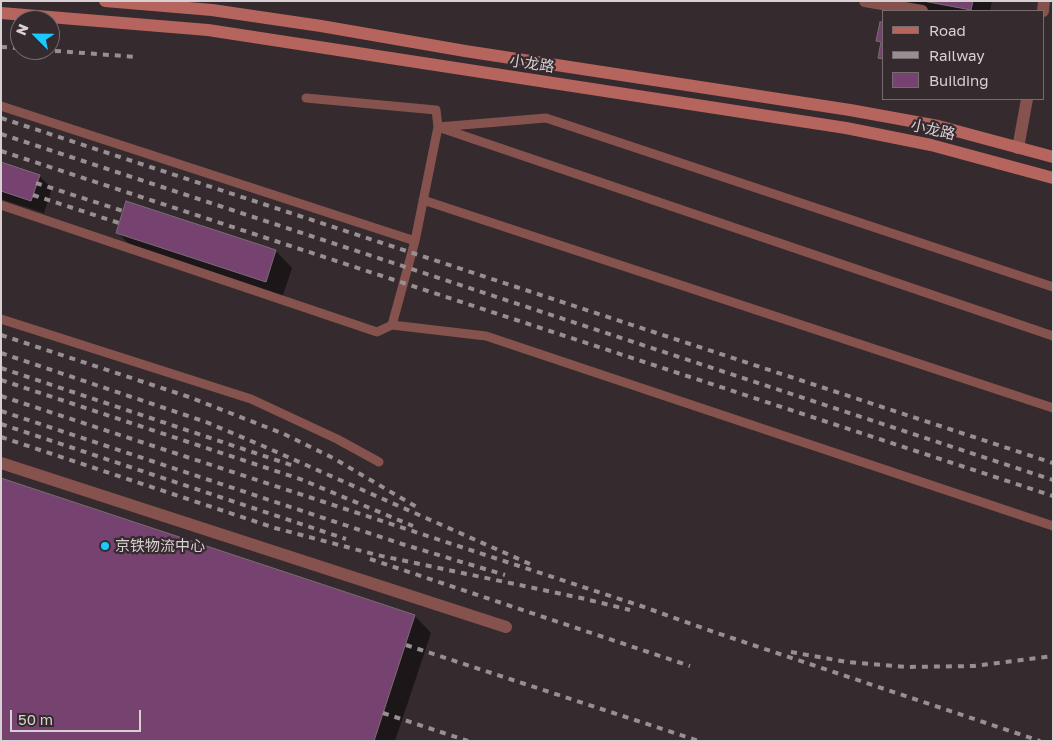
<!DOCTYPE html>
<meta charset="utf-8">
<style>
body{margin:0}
#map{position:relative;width:1054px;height:742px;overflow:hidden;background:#352a2e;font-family:"Golos Text",sans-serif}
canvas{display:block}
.frame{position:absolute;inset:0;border:2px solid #d8d0d2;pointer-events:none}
.legend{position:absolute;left:882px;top:10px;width:162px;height:90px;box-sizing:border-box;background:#352a2e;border:1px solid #766c70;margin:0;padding:6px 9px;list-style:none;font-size:15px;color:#d8d0d2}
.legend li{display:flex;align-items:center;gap:10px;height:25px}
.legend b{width:25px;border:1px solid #766c70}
.north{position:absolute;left:10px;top:10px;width:50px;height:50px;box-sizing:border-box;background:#352a2e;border:1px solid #766c70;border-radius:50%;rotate:293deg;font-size:14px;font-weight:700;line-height:20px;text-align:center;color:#d8d0d2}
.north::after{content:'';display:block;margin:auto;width:18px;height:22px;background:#19cafc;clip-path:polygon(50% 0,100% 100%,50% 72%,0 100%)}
.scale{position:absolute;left:10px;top:710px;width:131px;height:22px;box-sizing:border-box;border:2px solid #d8d0d2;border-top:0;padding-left:6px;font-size:15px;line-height:18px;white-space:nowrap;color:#d8d0d2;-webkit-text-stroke:4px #352a2e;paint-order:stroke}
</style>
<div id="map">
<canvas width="1054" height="742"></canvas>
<div class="frame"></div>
<ul class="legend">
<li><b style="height:6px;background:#b6655e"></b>Road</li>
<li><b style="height:6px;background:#988f92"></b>Railway</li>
<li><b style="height:14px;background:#764270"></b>Building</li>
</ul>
<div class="north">N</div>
<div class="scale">50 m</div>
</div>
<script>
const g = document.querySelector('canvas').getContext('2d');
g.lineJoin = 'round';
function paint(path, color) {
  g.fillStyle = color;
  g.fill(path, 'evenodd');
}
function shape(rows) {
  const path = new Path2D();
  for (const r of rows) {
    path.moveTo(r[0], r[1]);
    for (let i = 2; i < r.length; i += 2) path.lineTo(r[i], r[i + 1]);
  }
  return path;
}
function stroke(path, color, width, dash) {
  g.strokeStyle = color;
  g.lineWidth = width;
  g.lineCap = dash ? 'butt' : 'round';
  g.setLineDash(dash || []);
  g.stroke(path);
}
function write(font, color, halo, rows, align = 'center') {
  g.font = font + ' "Golos Text","Noto Sans SC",sans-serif';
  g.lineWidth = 4.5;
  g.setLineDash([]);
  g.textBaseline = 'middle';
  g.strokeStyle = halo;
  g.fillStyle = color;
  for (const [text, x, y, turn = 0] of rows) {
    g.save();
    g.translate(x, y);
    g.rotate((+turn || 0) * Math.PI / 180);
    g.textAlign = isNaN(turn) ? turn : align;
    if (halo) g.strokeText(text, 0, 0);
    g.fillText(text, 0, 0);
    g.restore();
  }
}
paint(shape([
 [851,1,992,1,990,11,907,11],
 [1,163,39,176,52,188,44,213,1,199],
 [127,202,276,251,292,268,282,298,134,249,117,232],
 [1,479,415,616,431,633,395,741,1,741]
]), '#0007');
const building = shape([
 [923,1,973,1,971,10,923,1],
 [880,22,883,22,883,59,878,58,881,42,876,41,880,22],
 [1,162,40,175,31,201,1,191,1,162],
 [126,201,276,250,266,282,116,233,126,201],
 [1,478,415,615,374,741,1,741,1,478]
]);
paint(building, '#764270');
stroke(building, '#776e75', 1);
stroke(shape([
 [306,98,436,110,438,127,1053,336],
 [1,106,415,241,438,127,546,118,1053,287],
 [423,200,1053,408],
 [1,205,377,332,392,325,486,336,1053,526],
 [1,319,251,399,337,439,379,462],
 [392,325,415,241]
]), '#86524e', 9);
stroke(shape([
 [865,1,922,11],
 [1043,11,1044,1],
 [1018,148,1027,99],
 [1,463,506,627]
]), '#86524e', 12);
stroke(shape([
 [105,1,212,10,321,26,465,51,850,110,938,126,1053,157],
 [1,13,208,30,846,128,931,145,1053,178]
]), '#b6655e', 12);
stroke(shape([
 [1,47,20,48],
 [43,50,137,57],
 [1,118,1053,463],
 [1,134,1053,480],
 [1,151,1053,496],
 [36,183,123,211],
 [33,195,119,223],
 [1,335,189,397,284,434,333,458,420,509],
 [1,353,206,422,263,446,530,564],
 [1,368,294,466],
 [1,380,300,479,413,526],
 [1,396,641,606,717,633,1040,741],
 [1,411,402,544,505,575],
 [1,424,346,539],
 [1,437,275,528,377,555,581,598,630,610],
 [370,559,690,666],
 [406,645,699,741],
 [791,652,847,662,907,667,974,666,1053,656],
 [383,713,468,741]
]), '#988f92', 4, [6, 6]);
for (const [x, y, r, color] of [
 [105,546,5,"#19cafc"]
]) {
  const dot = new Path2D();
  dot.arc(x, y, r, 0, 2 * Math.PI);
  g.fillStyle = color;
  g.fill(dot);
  stroke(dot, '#352a2e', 2);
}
write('15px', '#d8d0d2', '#352a2e', [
 ["小龙路",532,64,9],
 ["小龙路",933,130,13]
]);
write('15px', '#d8d0d2', '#352a2e', [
 ["京铁物流中心",115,546]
], 'left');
</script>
